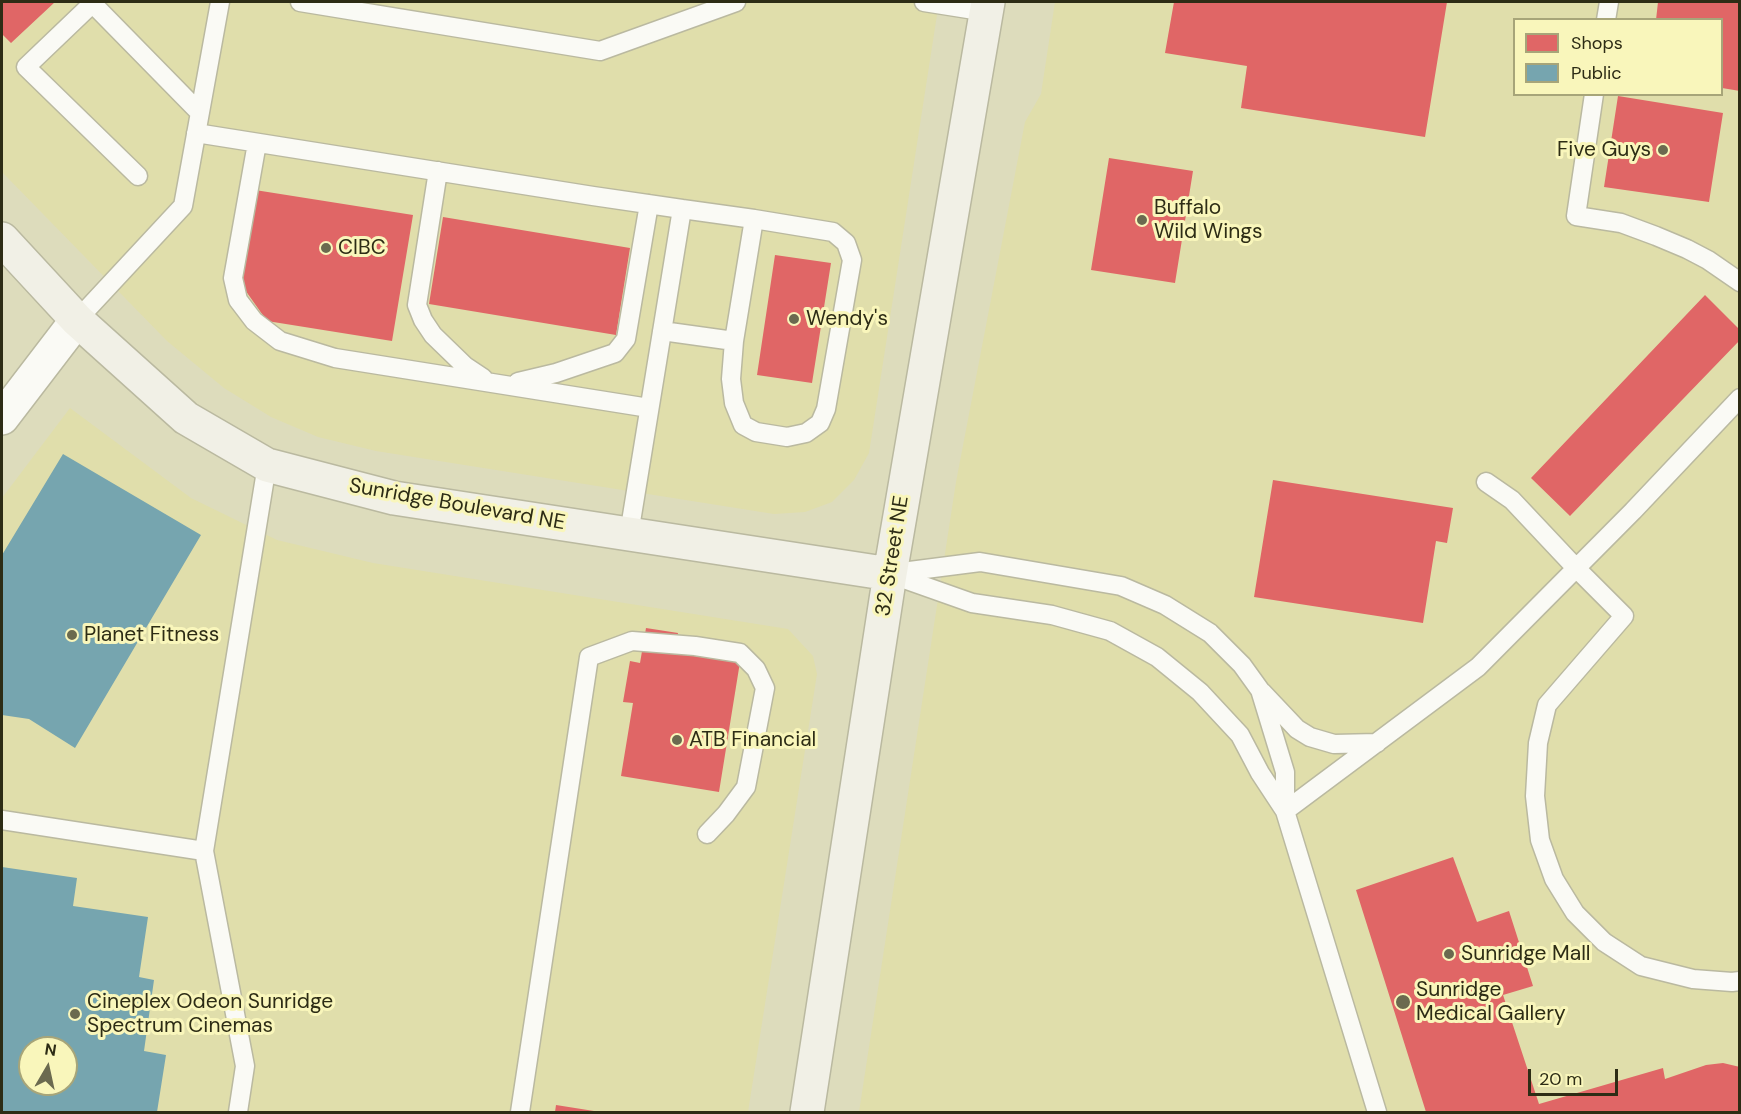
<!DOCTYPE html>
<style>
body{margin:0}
#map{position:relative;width:1741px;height:1114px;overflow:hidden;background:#dddcbc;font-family:"DM Sans",sans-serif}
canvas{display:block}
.frame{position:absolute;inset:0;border:3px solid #2d2c15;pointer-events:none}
.legend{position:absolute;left:1513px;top:18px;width:210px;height:78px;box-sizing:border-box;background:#f9f6bb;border:2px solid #a7a579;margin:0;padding:8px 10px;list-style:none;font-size:18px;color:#2d2c15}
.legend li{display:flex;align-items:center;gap:12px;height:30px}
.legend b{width:30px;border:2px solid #a7a579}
.north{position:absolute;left:18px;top:1036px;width:60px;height:60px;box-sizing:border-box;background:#f9f6bb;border:2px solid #a7a579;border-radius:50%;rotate:9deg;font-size:16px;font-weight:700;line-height:24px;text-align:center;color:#2d2c15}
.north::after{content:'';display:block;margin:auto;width:21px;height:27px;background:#6b6a4f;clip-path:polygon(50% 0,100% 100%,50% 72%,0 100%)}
.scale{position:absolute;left:1528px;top:1069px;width:90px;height:27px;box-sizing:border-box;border:3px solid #2d2c15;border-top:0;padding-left:8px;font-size:18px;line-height:21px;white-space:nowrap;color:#2d2c15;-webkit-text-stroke:4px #f9f6bb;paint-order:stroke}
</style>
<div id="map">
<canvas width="1741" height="1114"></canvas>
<div class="frame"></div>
<ul class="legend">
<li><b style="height:16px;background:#e06666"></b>Shops</li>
<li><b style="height:16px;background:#76a5af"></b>Public</li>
</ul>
<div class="north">N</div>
<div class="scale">20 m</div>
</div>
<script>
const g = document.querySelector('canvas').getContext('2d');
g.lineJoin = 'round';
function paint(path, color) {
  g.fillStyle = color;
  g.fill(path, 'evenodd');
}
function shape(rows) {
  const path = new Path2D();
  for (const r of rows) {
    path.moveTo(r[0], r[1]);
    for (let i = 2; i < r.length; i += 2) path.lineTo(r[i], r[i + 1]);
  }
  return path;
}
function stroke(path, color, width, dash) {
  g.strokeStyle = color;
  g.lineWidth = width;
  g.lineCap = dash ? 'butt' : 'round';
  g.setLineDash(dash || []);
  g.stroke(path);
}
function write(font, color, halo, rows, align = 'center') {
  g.font = font + ' "DM Sans",sans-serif';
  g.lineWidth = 6;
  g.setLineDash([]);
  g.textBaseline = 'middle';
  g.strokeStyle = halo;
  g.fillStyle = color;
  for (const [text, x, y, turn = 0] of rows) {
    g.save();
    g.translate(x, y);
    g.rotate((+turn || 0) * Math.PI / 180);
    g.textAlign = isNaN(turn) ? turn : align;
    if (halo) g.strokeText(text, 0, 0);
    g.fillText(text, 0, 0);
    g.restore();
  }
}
paint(shape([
 [2,2,939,2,869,453,854,480,832,502,805,512,774,514,376,451,318,437,271,417,224,388,167,341,2,172],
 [1055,2,1739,2,1739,1112,859,1112,956,482,1025,122,1041,94],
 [1514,20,1722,20,1722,94,1514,94],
 [70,408,191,498,277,540,373,563,788,629,813,656,817,674,748,1112,2,1112,2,498],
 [30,1048,66,1048,66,1084,30,1084]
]), '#e0deab');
paint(shape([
 [2,2,55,2,11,43,2,34],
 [1174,2,1447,2,1425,137,1241,108,1247,66,1165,53],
 [1658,2,1740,2,1740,91,1722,88,1722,20,1656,20],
 [1618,96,1723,113,1709,202,1604,187],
 [1109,158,1193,171,1175,283,1091,270],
 [255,190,413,215,392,341,267,321,238,280],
 [443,217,630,248,616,335,429,304],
 [775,255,831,263,812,383,757,375],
 [1705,295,1740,330,1740,340,1570,516,1531,478],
 [1273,480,1453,508,1447,543,1436,541,1423,623,1254,597],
 [646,628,678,633,675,651,740,662,719,792,621,776,633,703,623,702,630,661,640,663],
 [1453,857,1477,922,1509,911,1533,986,1503,995,1539,1104,1663,1068,1665,1079,1706,1065,1723,1063,1740,1067,1740,1112,1426,1112,1356,890],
 [556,1105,594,1111,594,1112,555,1112]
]), '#e06666');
paint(shape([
 [63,454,201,535,75,748,29,719,2,715,2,555],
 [2,867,77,878,73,906,148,917,139,977,154,980,144,1051,166,1055,157,1112,2,1112],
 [30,1048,66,1048,66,1084,30,1084]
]), '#76a5af');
const lane = shape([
 [94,2,26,67,138,176],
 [300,2,600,51,736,2],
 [924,2,987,12],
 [92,3,200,113],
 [1606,20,1609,2],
 [1594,94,1576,216,1621,223,1656,236,1687,249,1708,260,1740,282],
 [196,133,593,196,682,209,629,534],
 [257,143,233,278,238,300,254,321,280,341,335,358,649,408],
 [438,171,417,305,423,320,433,335,465,366,483,378],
 [682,209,754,219,833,232,846,243,852,260,826,409,820,423,806,433,787,437,756,432,743,425,734,403,731,379,734,341,754,219],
 [77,320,183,206,220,2],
 [662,331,734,341],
 [518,382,556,373,615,353,626,339,649,204],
 [1486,482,1512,500,1576,568,1624,616,1547,705,1538,743,1535,796,1540,840,1554,879,1575,913,1604,942,1641,966,1693,979,1732,982,1740,981],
 [894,573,980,562,1121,586,1165,605,1210,633,1242,665,1260,690,1285,772,1285,810],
 [890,574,972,603,1052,615,1110,631,1157,657,1200,692,1240,735,1260,773,1285,811,1377,1112],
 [1262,692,1297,729,1310,737,1334,744,1377,743],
 [1285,811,1478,667,1633,511,1740,398],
 [2,820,204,851,267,465],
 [204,851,245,1066,238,1112],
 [520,1112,589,657,632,641,695,646,740,653,756,669,765,688,746,787,726,814,707,834]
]);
const street = shape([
 [2,418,77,320]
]);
const secondary = shape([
 [2,239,77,320,186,418,267,465,394,498,890,574],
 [807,1112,890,574,988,2]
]);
stroke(lane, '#bab9a0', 21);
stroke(street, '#bab9a0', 36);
stroke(secondary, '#bab9a0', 36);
stroke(lane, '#fafaf5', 18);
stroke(street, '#fafaf5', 33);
stroke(secondary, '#f1f0e6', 33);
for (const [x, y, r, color] of [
 [1663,150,6,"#6b6a4f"],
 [1142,220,6,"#6b6a4f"],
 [326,248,6,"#6b6a4f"],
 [794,319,6,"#6b6a4f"],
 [72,635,6,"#6b6a4f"],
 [677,740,6,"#6b6a4f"],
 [1449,954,6,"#6b6a4f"],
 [1403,1002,8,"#6b6a4f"],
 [75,1014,6,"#6b6a4f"]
]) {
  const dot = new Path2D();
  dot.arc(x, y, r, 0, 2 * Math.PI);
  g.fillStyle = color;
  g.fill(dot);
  stroke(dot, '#f9f6bb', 2);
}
write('21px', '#2d2c15', '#f9f6bb', [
 ["Five Guys",1651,150,"right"],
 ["Buffalo",1154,208],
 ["Wild Wings",1154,232],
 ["CIBC",338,248],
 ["Wendy's",806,319],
 ["Planet Fitness",84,635],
 ["ATB Financial",689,740],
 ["Sunridge Mall",1461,954],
 ["Sunridge",1416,990],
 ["Medical Gallery",1416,1014],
 ["Cineplex Odeon Sunridge",87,1002],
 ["Spectrum Cinemas",87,1026]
], 'left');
write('21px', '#2d2c15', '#f9f6bb', [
 ["Sunridge Boulevard NE",457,505,10],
 ["32 Street NE",893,556,-81]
]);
</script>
